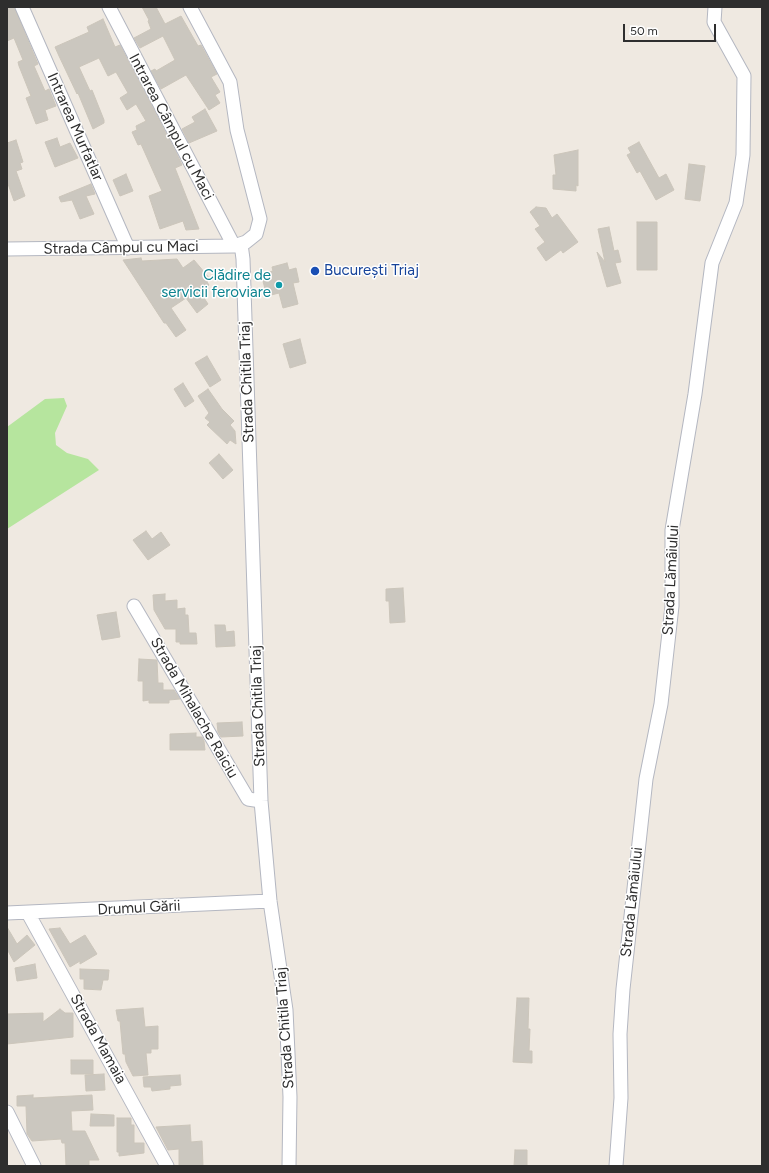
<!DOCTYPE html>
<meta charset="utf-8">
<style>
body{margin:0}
#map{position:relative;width:769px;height:1173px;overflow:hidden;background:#efe9e1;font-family:Figtree,sans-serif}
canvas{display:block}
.frame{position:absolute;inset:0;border:8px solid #2e2e2e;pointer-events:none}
.scale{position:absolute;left:623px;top:24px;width:93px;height:18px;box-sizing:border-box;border:2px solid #2e2e2e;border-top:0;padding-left:5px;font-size:12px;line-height:14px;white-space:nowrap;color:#2e2e2e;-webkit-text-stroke:3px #fff;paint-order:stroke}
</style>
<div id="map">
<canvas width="769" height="1173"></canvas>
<div class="frame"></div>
<div class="scale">50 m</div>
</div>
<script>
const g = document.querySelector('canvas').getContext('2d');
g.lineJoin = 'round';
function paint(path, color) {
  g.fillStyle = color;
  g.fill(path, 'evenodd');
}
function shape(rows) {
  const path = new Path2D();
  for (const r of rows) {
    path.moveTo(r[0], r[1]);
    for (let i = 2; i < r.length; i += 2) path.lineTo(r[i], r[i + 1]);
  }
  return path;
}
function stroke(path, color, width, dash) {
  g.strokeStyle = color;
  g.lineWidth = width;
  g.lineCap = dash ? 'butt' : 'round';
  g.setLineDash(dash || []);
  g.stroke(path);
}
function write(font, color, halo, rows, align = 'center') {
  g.font = font + ' Figtree,sans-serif';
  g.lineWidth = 3;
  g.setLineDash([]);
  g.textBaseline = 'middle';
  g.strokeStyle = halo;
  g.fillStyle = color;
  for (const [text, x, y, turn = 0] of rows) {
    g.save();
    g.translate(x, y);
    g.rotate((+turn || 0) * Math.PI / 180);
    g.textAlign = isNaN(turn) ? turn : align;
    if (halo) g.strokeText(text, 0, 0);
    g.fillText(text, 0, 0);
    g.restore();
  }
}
paint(shape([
 [64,398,67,406,55,433,56,445,67,453,88,459,99,470,7,529,7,427,45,399]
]), '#b6e59e');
const building = shape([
 [7,7,14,7,38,64,34,66,45,91,49,89,56,106,45,110,48,120,36,124,26,98,31,96,19,66,18,62,23,60,14,38,7,41,7,7],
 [142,7,156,7,165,24,181,16,198,46,201,45,217,74,211,77,220,92,215,95,220,103,209,110,186,75,161,89,151,71,155,69,156,71,175,60,163,36,140,48,134,38,151,29,148,21,149,20,142,7],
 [103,19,115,47,120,45,176,152,182,165,175,168,199,229,186,230,183,221,160,229,149,196,162,191,141,144,138,145,132,132,137,130,136,126,146,121,136,104,127,110,120,98,128,93,116,72,108,76,99,58,79,67,90,91,92,90,104,120,104,123,93,129,78,93,77,94,59,56,55,47,89,32,87,27,103,19],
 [205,109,217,131,189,143,182,129,195,122,192,117,205,109],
 [57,138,60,147,70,143,78,158,55,167,45,142,57,138],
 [16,140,23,162,20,163,22,169,16,171,25,196,14,201,7,181,7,143,16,140],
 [639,142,659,178,666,174,674,190,656,200,640,171,637,173,627,155,631,153,628,148,639,142],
 [578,150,578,186,576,185,576,191,553,189,553,175,556,175,554,155,578,150],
 [689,164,705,166,700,201,685,199,689,164],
 [126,174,133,191,120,196,113,180,126,174],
 [91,184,95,194,86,196,94,214,80,219,72,200,61,202,59,197,91,184],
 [536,207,546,208,552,218,557,214,578,242,563,253,561,250,546,261,537,248,545,242,535,229,540,226,530,212,536,207],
 [637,222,657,222,657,270,637,270,637,222],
 [609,227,614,251,618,250,621,262,615,263,621,283,607,287,597,252,605,262,598,229,609,227],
 [141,258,142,261,177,259,183,268,194,260,210,279,207,282,209,285,200,292,208,304,197,313,186,298,171,308,186,330,176,337,166,323,164,323,123,260,141,258],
 [287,263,289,270,296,268,299,282,293,283,298,304,283,308,279,293,267,296,261,274,273,271,272,267,287,263],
 [300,339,306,363,290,368,283,344,300,339],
 [207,356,221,380,210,387,195,363,207,356],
 [183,383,194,401,185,407,174,389,183,383],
 [208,389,222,409,234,421,230,425,235,431,236,444,230,440,227,444,207,425,210,422,205,418,209,413,198,396,208,389],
 [219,454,233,470,223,479,209,463,219,454],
 [146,531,152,539,161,532,170,545,148,560,133,540,146,531],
 [403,588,405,622,390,623,389,601,386,601,386,589,403,588],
 [165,594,165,601,177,600,177,609,185,608,185,615,188,615,189,633,196,633,197,644,180,644,180,642,176,642,176,629,165,629,154,610,153,595,165,594],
 [116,612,120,637,102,640,97,615,116,612],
 [215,625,225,625,226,632,234,631,235,646,216,647,215,625],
 [139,659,157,660,158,683,163,683,163,690,174,690,180,699,169,700,169,703,149,703,149,700,143,701,143,681,138,681,139,659],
 [242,722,243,736,221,737,218,732,217,723,242,722],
 [196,733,196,737,202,737,204,741,205,750,170,750,170,734,196,733],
 [7,927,17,944,27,935,35,945,14,962,7,949,7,927],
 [60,928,70,944,85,935,97,954,80,964,80,961,70,967,49,929,60,928],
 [35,964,37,978,17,981,15,968,35,964],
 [80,969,109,970,108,980,103,980,101,990,84,989,84,979,80,979,80,969],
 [517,998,529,998,528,1029,530,1029,529,1051,532,1051,532,1063,513,1062,517,998],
 [143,1008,145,1027,158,1026,158,1049,151,1049,151,1053,146,1053,148,1075,133,1076,126,1062,125,1054,123,1054,120,1021,118,1021,116,1010,143,1008],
 [60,1009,65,1013,73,1013,73,1037,7,1044,7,1014,43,1013,43,1022,60,1009],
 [71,1060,93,1060,93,1074,71,1074,71,1060],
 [104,1074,105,1090,86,1091,85,1075,104,1074],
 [180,1075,181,1085,170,1086,170,1089,152,1091,151,1087,144,1087,143,1077,180,1075],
 [33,1095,33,1098,92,1095,93,1110,71,1111,72,1131,85,1131,99,1160,89,1160,89,1166,66,1166,65,1143,62,1143,61,1139,32,1141,27,1134,26,1106,17,1106,17,1096,33,1095],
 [91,1114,114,1115,114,1126,90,1126,91,1114],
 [117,1118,131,1118,131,1125,134,1125,134,1143,144,1143,144,1153,119,1156,119,1152,117,1152,117,1118],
 [190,1125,191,1142,202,1141,203,1166,179,1166,179,1149,168,1150,156,1127,190,1125],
 [515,1150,527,1150,527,1166,514,1166,515,1150]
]);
paint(building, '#cbc7bf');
stroke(building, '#cbc5ba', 1);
const minor = shape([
 [22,7,128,248],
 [109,7,234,246],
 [241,244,243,259,261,801,270,901,286,1010,290,1097,289,1166],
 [7,249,234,246,246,242,256,234,260,219,237,130,230,82,190,7],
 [134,606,248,799,261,801],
 [7,913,270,901],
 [28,913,167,1166],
 [7,1112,34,1166],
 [616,1166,621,1098,620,1034,623,989,646,779,661,704,672,606,672,530,695,394,712,263,736,203,743,155,744,76,714,22,715,7]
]);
stroke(minor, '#b4b7c1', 15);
stroke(minor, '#fff', 13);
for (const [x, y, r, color] of [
 [315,271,5,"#1a4fb4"],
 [279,285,4,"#0f9aa8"]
]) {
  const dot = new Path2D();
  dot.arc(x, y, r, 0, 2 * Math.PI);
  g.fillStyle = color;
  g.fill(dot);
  stroke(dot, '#fff', 1.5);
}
write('15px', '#2e2e2e', '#fff', [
 ["Intrarea Murfatlar",75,127,66],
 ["Intrarea Câmpul cu Maci",171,127,62],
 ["Strada Câmpul cu Maci",121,248,-1],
 ["Strada Chitila Triaj",247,382,-92],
 ["Strada Lămâiului",671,580,-87],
 ["Strada Chitila Triaj",258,706,-92],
 ["Strada Mihalache Raiciu",194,708,60],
 ["Strada Lămâiului",632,902,-84],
 ["Drumul Gării",139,908,-3],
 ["Strada Chitila Triaj",285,1028,-94],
 ["Strada Mamaia",98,1039,61]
]);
write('15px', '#164399', '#fff', [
 ["București Triaj",324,271]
], 'left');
write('15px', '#0d838f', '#fff', [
 ["Clădire de",271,276],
 ["servicii feroviare",271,293]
], 'right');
</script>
